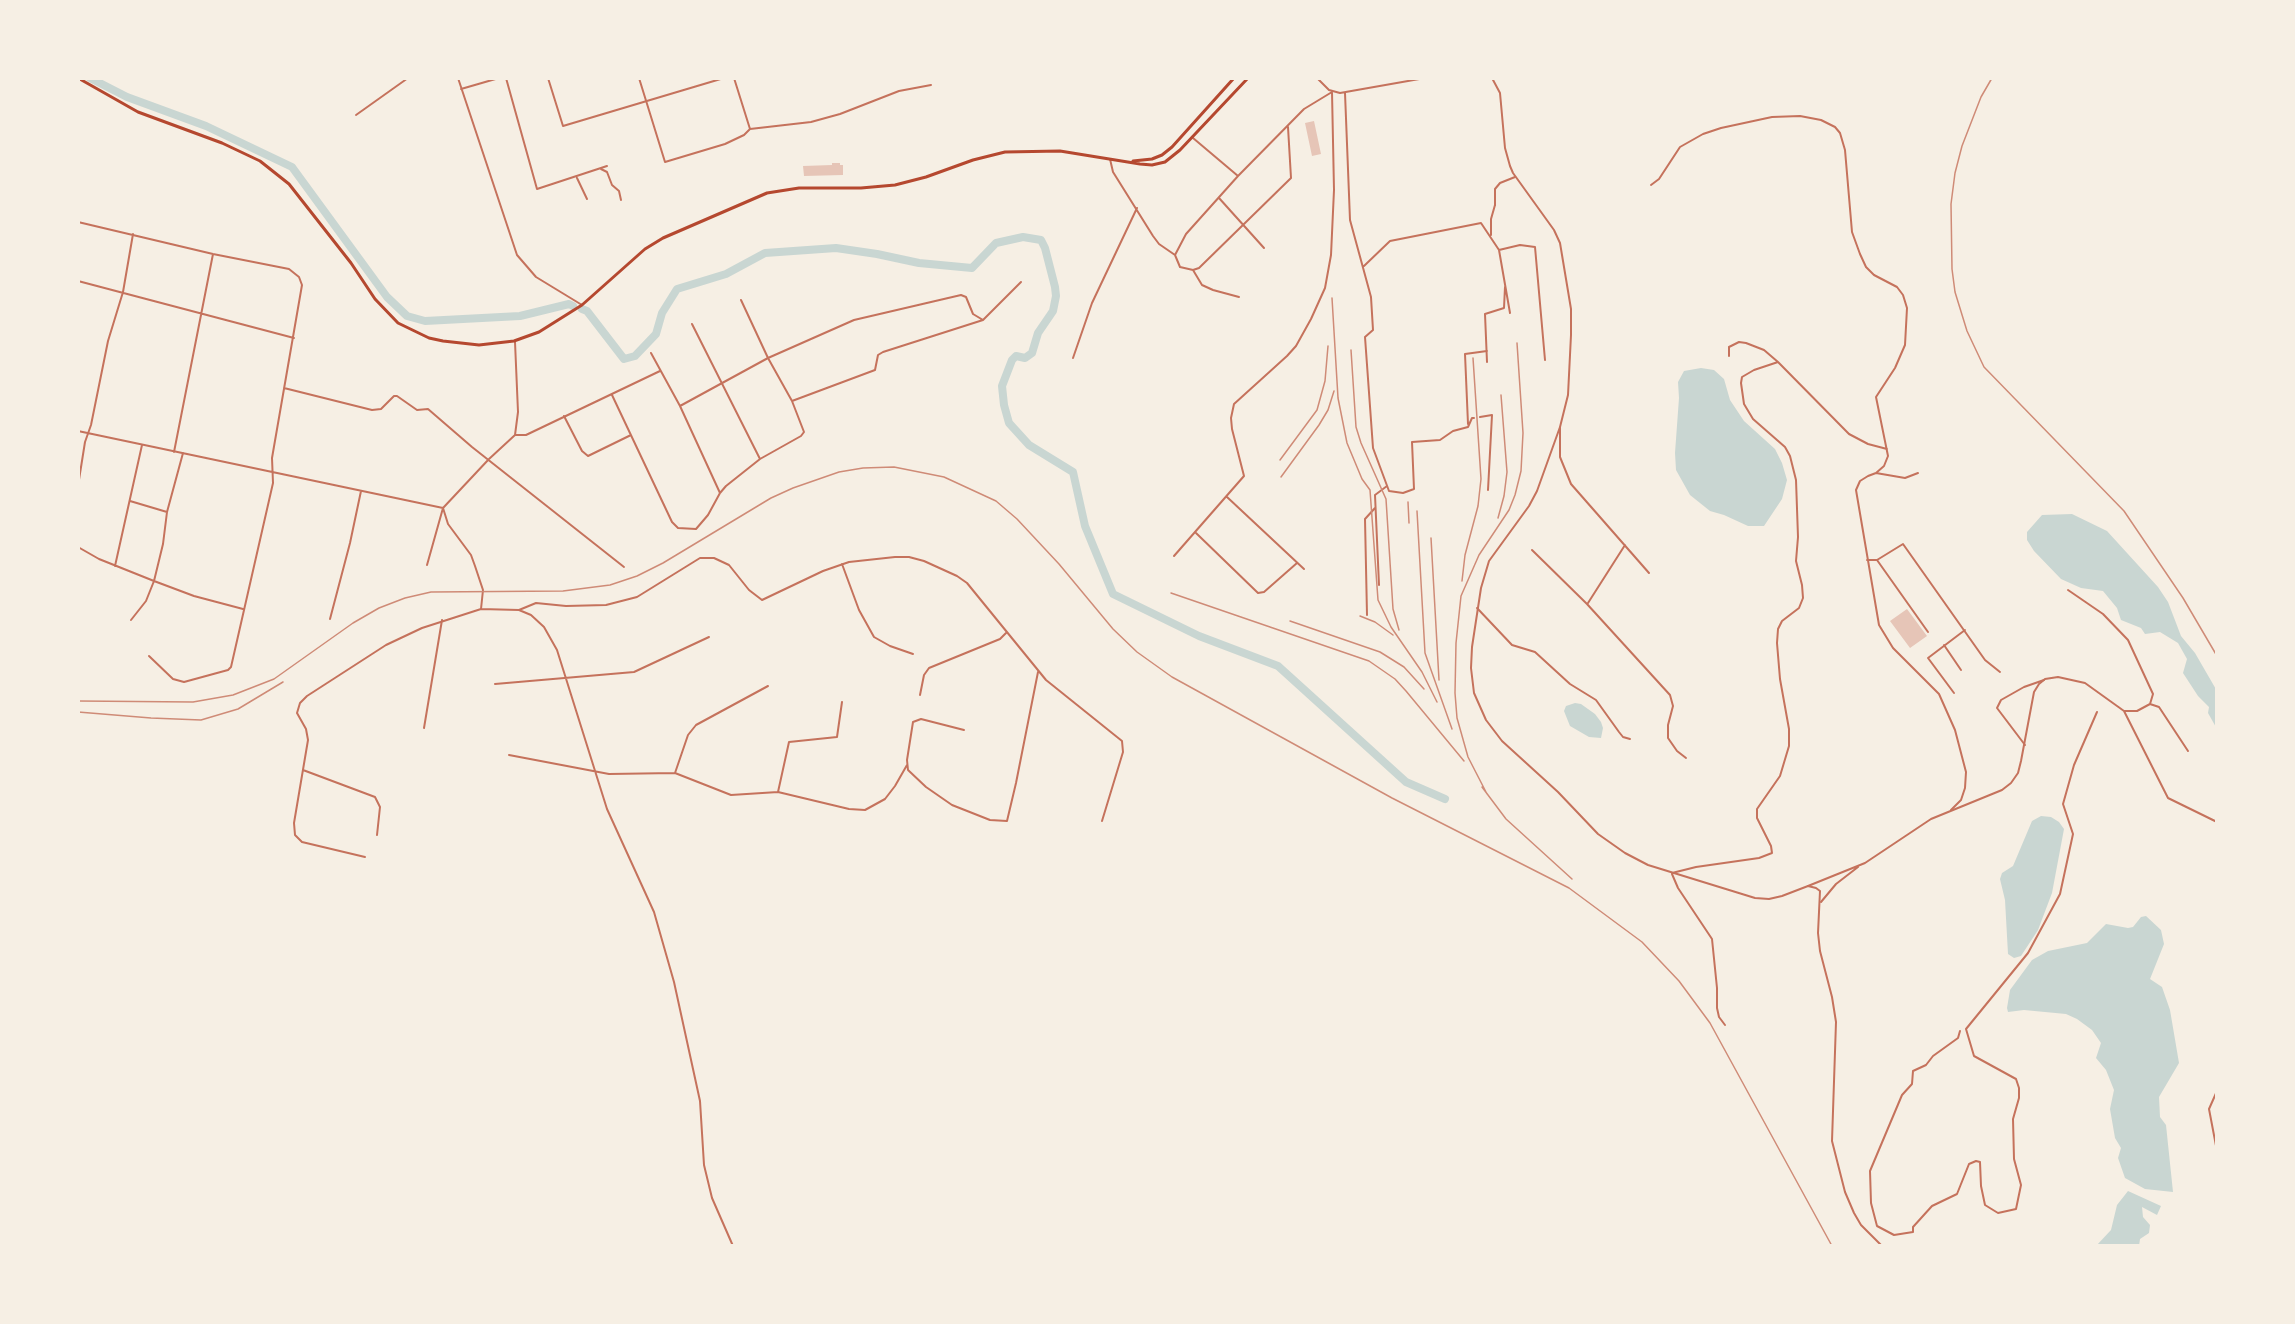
<!DOCTYPE html>
<style>
body{margin:0}
#map{position:relative;width:2295px;height:1324px;overflow:hidden;background:#f6efe4;font-family:Helvetica,sans-serif}
canvas{display:block}
.frame{position:absolute;inset:0;border:80px solid #f6efe4;pointer-events:none}
</style>
<div id="map">
<canvas width="2295" height="1324"></canvas>
<div class="frame"></div>
</div>
<script>
const g = document.querySelector('canvas').getContext('2d');
g.lineJoin = 'round';
function paint(path, color) {
  g.fillStyle = color;
  g.fill(path, 'evenodd');
}
function shape(rows) {
  const path = new Path2D();
  for (const r of rows) {
    path.moveTo(r[0], r[1]);
    for (let i = 2; i < r.length; i += 2) path.lineTo(r[i], r[i + 1]);
  }
  return path;
}
function stroke(path, color, width, dash) {
  g.strokeStyle = color;
  g.lineWidth = width;
  g.lineCap = dash ? 'butt' : 'round';
  g.setLineDash(dash || []);
  g.stroke(path);
}
paint(shape([
 [1701,368,1714,370,1724,379,1730,400,1744,421,1775,449,1782,463,1787,480,1782,499,1764,526,1748,526,1724,515,1710,511,1690,495,1676,470,1675,453,1679,398,1678,382,1684,371],
 [2072,514,2107,531,2158,587,2168,602,2181,636,2195,653,2217,691,2217,729,2208,713,2209,707,2198,696,2183,673,2187,659,2178,643,2160,632,2145,634,2141,628,2121,620,2117,608,2103,591,2081,588,2061,579,2034,551,2027,540,2027,532,2042,515],
 [1575,703,1581,704,1595,714,1601,722,1603,728,1601,738,1589,737,1570,726,1564,711,1566,706],
 [2041,816,2051,817,2059,822,2064,829,2052,893,2038,930,2021,956,2014,958,2008,954,2005,900,2000,879,2002,873,2013,866,2032,821],
 [2146,916,2161,930,2164,944,2150,979,2162,987,2170,1010,2179,1063,2159,1097,2160,1117,2166,1125,2173,1192,2145,1189,2125,1178,2118,1158,2121,1148,2115,1138,2110,1109,2114,1090,2106,1070,2096,1058,2101,1043,2092,1030,2077,1019,2066,1014,2024,1010,2008,1012,2007,1008,2010,990,2032,960,2048,951,2087,943,2106,924,2128,928,2133,927,2141,917],
 [2128,1191,2161,1206,2157,1215,2142,1207,2143,1217,2150,1225,2149,1233,2140,1239,2139,1246,2096,1246,2111,1230,2117,1205]
]), '#c9d6d2');
stroke(shape([
 [90,78,127,97,206,126,292,167,387,297,407,316,425,321,520,316,569,304,573,306],
 [582,309,587,311,624,359,635,356,656,334,662,313,677,289,726,274,765,253,836,248,877,254,919,263,972,268,996,243,1023,237,1041,240,1045,248,1055,287,1056,296,1053,311,1038,333,1032,353,1025,358,1016,356,1012,360,1002,386,1004,405,1009,423,1029,445,1073,472,1085,526,1113,594,1199,636,1278,666,1406,782,1445,799]
]), '#c9d6d2', 8);
paint(shape([
 [1314,121,1321,154,1312,156,1305,123],
 [832,163,840,163,840,165,843,165,843,175,804,176,803,166,832,165],
 [1907,609,1927,636,1910,648,1890,621]
]), '#e6c5b7');
stroke(shape([
 [458,78,517,255,536,277,582,305],
 [506,78,537,189,607,166],
 [548,78,563,126,724,78],
 [639,78,665,162,725,144,744,135,750,129],
 [734,78,750,129],
 [461,89,499,78],
 [356,115,408,78],
 [750,129,811,122,840,114,899,91,931,85],
 [1193,138,1238,176],
 [1110,159,1113,172,1153,236,1159,244,1175,255,1180,267,1193,270,1202,285,1213,290,1239,297],
 [601,169,607,172,612,185,619,191,621,200],
 [577,178,587,199],
 [1219,198,1264,248],
 [1495,205,1495,189,1500,183,1515,177],
 [78,222,213,254,289,269,299,277,302,285,272,458,273,483,231,667,228,670,184,682,173,679,149,656],
 [1175,255,1186,234,1238,176,1304,109,1332,92],
 [1193,270,1199,268,1291,178,1288,127],
 [78,281,294,338],
 [692,324,760,459],
 [1073,358,1092,303,1137,208],
 [284,388,372,410,381,409,394,396,397,396,417,410,428,409,472,447,624,567],
 [612,395,672,522,678,528,696,529,708,515,720,493,680,406,651,353],
 [792,401,875,370,878,355,883,352,983,320,1021,282],
 [680,406,768,358,854,320,961,295,966,297,973,314,983,320],
 [564,416,582,451,588,456,631,435],
 [1560,427,1560,457,1571,484,1649,573],
 [78,431,443,508],
 [515,435,526,435,660,371],
 [174,452,213,254],
 [78,486,85,442,91,425,108,341,123,292,133,234],
 [720,493,726,486,760,459,801,436,804,432,792,401,768,358,741,300],
 [1227,497,1304,569],
 [130,501,167,512],
 [443,508,448,524,471,555,475,566,483,590,481,609],
 [1196,533,1258,593,1264,592,1297,563],
 [78,547,99,559,154,581,194,596,243,609],
 [1532,550,1587,604,1670,695,1673,706,1668,725,1668,738,1677,751,1686,758],
 [1174,556,1244,476,1232,429,1231,418,1234,404,1287,356,1296,346,1311,319,1325,288,1331,255,1334,190,1332,92],
 [842,564,859,610,874,637,890,646,913,654],
 [427,565,443,508,489,459,515,435,518,412,515,342],
 [115,566,142,445],
 [1588,603,1625,545],
 [1477,608,1512,645,1535,652,1570,684,1596,700,1619,732,1623,737,1630,739],
 [519,610,536,603,566,606,606,605,637,597,700,558,714,558,729,565,749,590,762,600,823,571,849,562,895,557,909,557,924,561,957,576,967,583,1046,680,1122,741,1123,752,1102,821],
 [330,619,350,543,361,491],
 [131,620,146,601,154,581,163,544,167,512,183,453],
 [495,684,634,672,709,637],
 [920,695,924,675,929,668,1000,639,1006,633],
 [2150,704,2159,707,2188,751],
 [2124,711,2168,798,2217,822],
 [424,728,442,620],
 [964,730,921,719,913,722,907,760,908,770,926,787,952,805,990,820,1007,821,1016,783,1038,672],
 [509,755,609,774,675,773,731,795,778,792,849,809,865,810,885,799,895,786,907,765],
 [303,770,375,797,380,807,377,835],
 [675,773,688,735,696,725,768,686],
 [778,792,789,742,837,737,842,702],
 [365,857,302,842,295,835,294,823,308,740,306,729,297,713,300,703,307,696,386,645,422,628,481,609,519,610,531,615,544,627,557,650,607,809,654,912,674,982,700,1101,704,1165,712,1198,733,1246],
 [1672,874,1678,888,1712,939,1717,988,1717,1008,1719,1017,1725,1025],
 [1808,886,1865,863,1931,819,2002,790,2011,783,2018,773,2021,761,2034,692,2039,684,2045,679,2058,677,2085,683,2124,711,2137,711,2150,704,2153,694,2128,640,2103,614,2068,590],
 [1821,902,1836,884,1858,867],
 [2217,1091,2209,1109,2217,1151]
]), '#c5725c', 2);
stroke(shape([
 [1317,78,1329,90,1340,93,1425,78],
 [1492,78,1500,93,1505,148,1510,166,1513,173,1554,230,1560,243,1571,309,1571,335,1568,395,1560,427,1537,491,1529,506,1489,561,1481,588,1472,647,1471,668,1474,693,1486,720,1502,741,1558,792,1598,834,1625,853,1648,865,1755,898,1769,899,1782,896,1808,886,1816,888,1820,891,1818,933,1820,951,1832,997,1836,1022,1832,1141,1845,1192,1854,1213,1861,1225,1882,1246],
 [1345,93,1350,220,1371,297,1373,330,1365,337,1373,448,1389,491,1403,493,1414,489,1412,442,1440,440,1453,431,1468,427,1472,418,1474,418],
 [1651,185,1659,179,1680,147,1703,134,1721,128,1772,117,1800,116,1821,120,1835,127,1840,133,1845,150,1852,232,1860,254,1866,267,1874,275,1897,287,1903,295,1907,308,1905,345,1895,368,1876,397,1888,456,1884,466,1876,473],
 [1491,235,1491,219,1495,205],
 [1499,250,1520,245,1535,247,1545,360],
 [1364,266,1390,241,1481,223,1499,250,1510,313],
 [1729,356,1729,347,1739,342,1746,343,1764,350,1778,362],
 [1487,362,1485,314,1504,308,1505,287],
 [1480,417,1492,415,1488,490],
 [1468,424,1465,354,1487,351],
 [1918,473,1905,478,1876,473,1868,476,1860,481,1856,490,1879,625,1893,648,1939,694,1955,730,1966,772,1965,788,1961,800,1951,810],
 [1867,560,1877,560,1928,632],
 [1877,560,1903,544,1985,660,2000,672],
 [1379,585,1375,495,1387,486],
 [1367,615,1365,519,1375,508],
 [1944,645,1961,670],
 [1954,693,1928,658,1965,630],
 [2025,745,1997,708,2001,700,2024,687,2044,680],
 [1672,873,1696,867,1759,858,1772,853,1771,846,1757,818,1757,809,1780,776,1789,746,1789,729,1780,679,1777,643,1778,629,1782,621,1799,608,1803,598,1802,585,1796,561,1798,537,1796,480,1790,456,1785,447,1753,419,1744,404,1741,383,1742,377,1754,370,1778,362,1849,434,1868,444,1887,449],
 [1960,1031,1958,1038,1933,1056,1926,1065,1913,1071,1912,1084,1902,1095,1870,1171,1871,1203,1877,1226,1894,1235,1913,1232,1913,1227,1932,1206,1957,1194,1969,1164,1976,1161,1980,1162,1981,1186,1985,1205,1998,1213,2016,1209,2021,1185,2014,1159,2013,1119,2019,1098,2019,1088,2016,1079,1974,1056,1966,1029,2028,953,2060,894,2073,834,2063,804,2074,765,2097,712]
]), '#c5725c', 2);
stroke(shape([
 [78,78,138,112,222,143,260,161,289,184,351,263,375,299,398,323,429,338,443,341,479,345,514,341,539,332,582,305,645,249,663,238,767,193,799,188,861,188,895,185,926,177,973,160,1005,152,1060,151,1140,164,1152,165,1165,162,1180,150,1248,78],
 [1133,161,1152,159,1162,155,1172,147,1234,78]
]), '#b5482f', 3);
stroke(shape([
 [1992,78,1981,97,1962,146,1955,173,1951,204,1952,269,1955,292,1967,331,1984,367,2124,511,2183,598,2217,656],
 [1332,298,1338,398,1347,443,1362,479,1370,490,1378,600,1391,627,1422,672,1437,702],
 [1351,350,1356,427,1361,443,1386,499,1393,609,1399,630],
 [1280,460,1317,410,1325,381,1328,346],
 [1281,477,1319,425,1328,410,1334,391],
 [1408,502,1409,523],
 [1417,511,1425,653,1452,729],
 [1498,518,1504,496,1507,472,1501,395],
 [1431,538,1439,680],
 [1462,581,1465,555,1478,506,1481,479,1473,358],
 [1171,593,1369,661,1395,679,1406,691,1464,761],
 [1360,616,1375,622,1393,635],
 [1290,621,1380,652,1404,667,1424,689],
 [78,701,193,702,233,695,274,679,353,623,379,608,405,598,431,592,563,591,610,585,637,576,663,563,771,498,793,488,839,472,863,468,894,467,944,477,996,501,1017,519,1059,564,1113,629,1137,652,1172,677,1392,798,1569,888,1642,942,1679,981,1710,1023,1832,1246],
 [78,712,151,718,201,720,238,709,283,682],
 [1482,787,1506,819,1572,879],
 [1487,794,1468,757,1457,718,1455,693,1456,643,1461,596,1479,555,1509,510,1515,495,1521,471,1523,433,1517,343]
]), '#cf8b77', 1.5);
</script>
